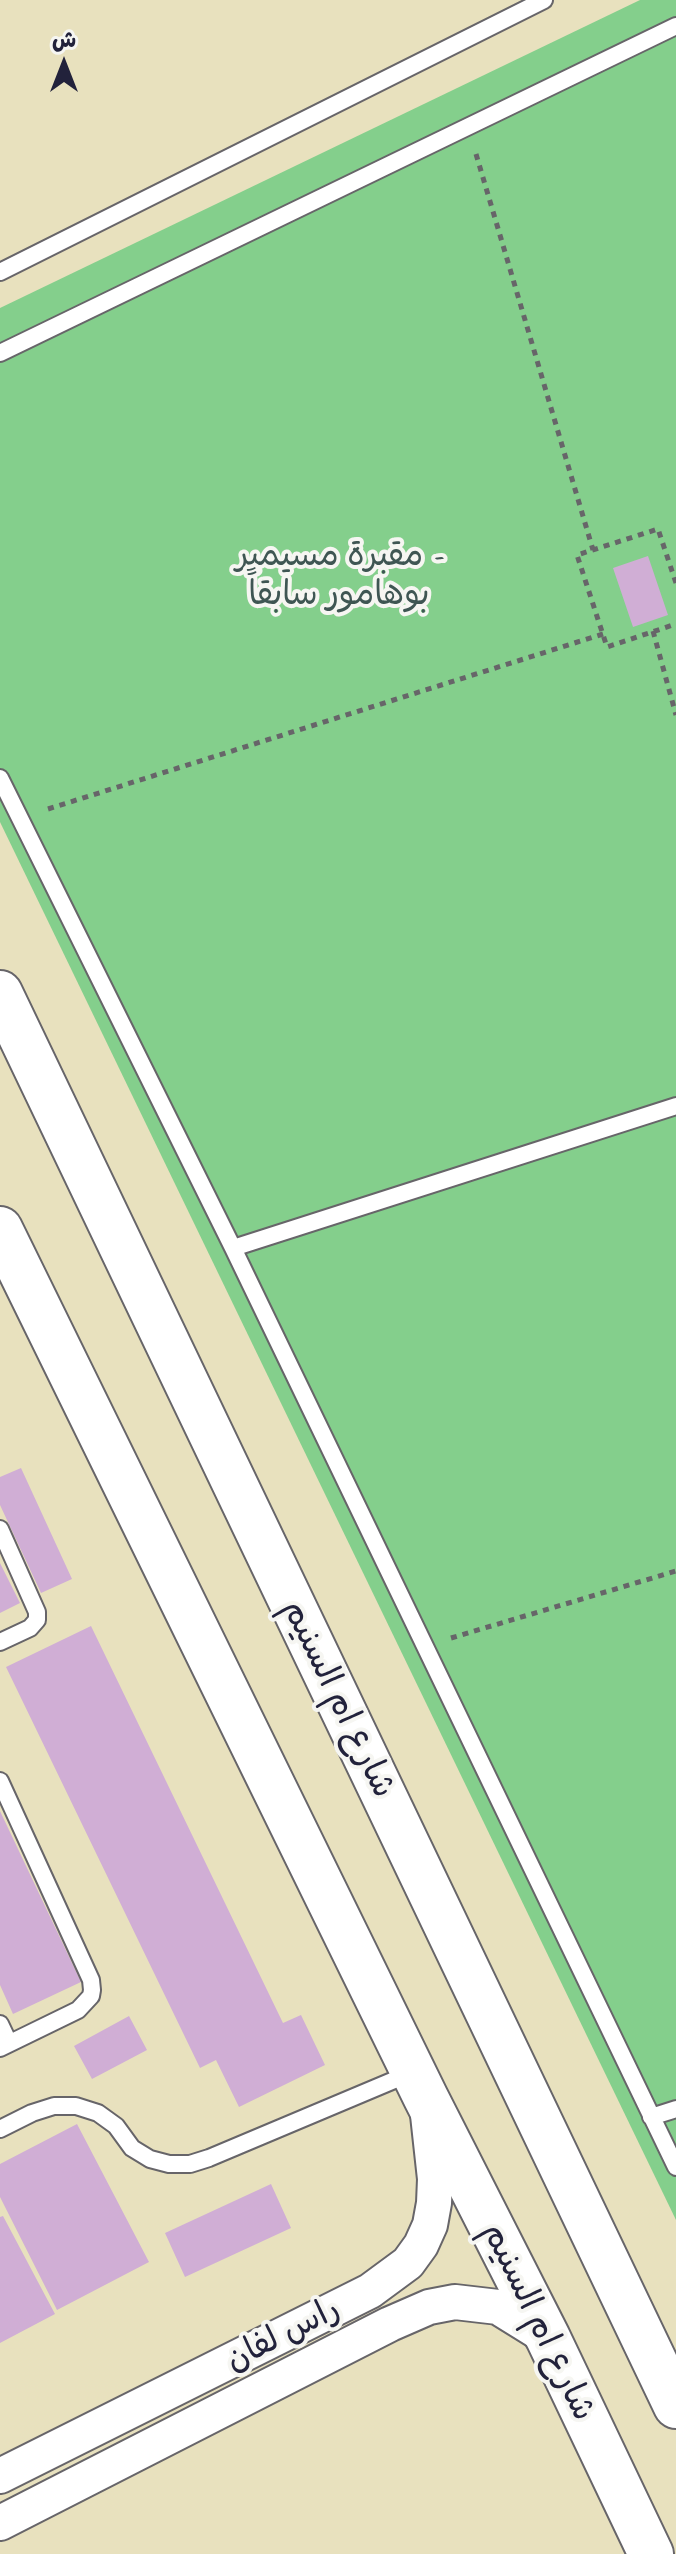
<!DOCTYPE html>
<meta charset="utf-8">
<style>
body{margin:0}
#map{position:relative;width:676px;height:2554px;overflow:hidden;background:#e8e1be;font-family:Caveat,"Playpen Sans Arabic",sans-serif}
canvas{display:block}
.north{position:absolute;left:24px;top:24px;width:80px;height:80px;-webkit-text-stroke:6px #f6f6f2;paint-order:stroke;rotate:0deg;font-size:22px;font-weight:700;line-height:32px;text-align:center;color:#22223b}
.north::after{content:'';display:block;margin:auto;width:28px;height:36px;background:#22223b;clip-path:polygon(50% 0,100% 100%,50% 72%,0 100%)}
</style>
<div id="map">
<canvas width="676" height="2554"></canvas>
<div class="north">ش</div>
</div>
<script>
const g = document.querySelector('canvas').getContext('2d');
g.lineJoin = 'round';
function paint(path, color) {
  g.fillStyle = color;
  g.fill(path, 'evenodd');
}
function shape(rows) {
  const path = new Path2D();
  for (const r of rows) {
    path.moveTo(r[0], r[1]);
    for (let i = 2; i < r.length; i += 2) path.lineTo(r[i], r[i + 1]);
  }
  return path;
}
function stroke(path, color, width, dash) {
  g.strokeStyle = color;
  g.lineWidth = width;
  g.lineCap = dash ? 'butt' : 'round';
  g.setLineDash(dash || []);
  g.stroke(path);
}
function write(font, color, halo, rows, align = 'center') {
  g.font = font + ' Caveat,"Playpen Sans Arabic",sans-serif';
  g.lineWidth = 8;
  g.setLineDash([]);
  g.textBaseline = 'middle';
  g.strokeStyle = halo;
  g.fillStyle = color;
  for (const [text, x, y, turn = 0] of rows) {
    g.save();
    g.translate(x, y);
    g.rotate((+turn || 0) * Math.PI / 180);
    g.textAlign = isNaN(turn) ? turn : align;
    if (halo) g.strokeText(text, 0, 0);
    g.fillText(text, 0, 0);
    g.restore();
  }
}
paint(shape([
 [640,0,676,0,676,2220,0,822,0,308]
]), '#84cf8c');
paint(shape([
 [648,556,668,615,633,627,613,568],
 [21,1468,72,1579,41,1593,0,1505,0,1477],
 [0,1563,20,1603,0,1613],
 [91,1626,283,2023,301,2015,325,2065,239,2107,216,2060,200,2068,6,1667],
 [0,1811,81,1982,13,2014,0,1985],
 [129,2016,147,2050,92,2079,74,2046],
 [77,2124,149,2262,57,2310,0,2197,0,2164],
 [271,2184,291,2228,185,2277,165,2233],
 [3,2216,55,2314,0,2343,0,2217]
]), '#d0aed5');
const service = shape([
 [0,272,544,0],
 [0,353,676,26],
 [0,778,233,1248,676,2167],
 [233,1248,676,1106],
 [0,1529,37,1612,37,1620,30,1628,0,1642],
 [0,1781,91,1980,92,1990,91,1996,78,2010,0,2048],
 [0,2024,9,2043],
 [651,2117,676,2109],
 [0,2129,32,2113,54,2106,76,2106,98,2113,116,2126,132,2148,150,2159,169,2164,190,2164,209,2158,411,2073]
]);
const minor = shape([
 [0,2476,370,2291,408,2263,421,2245,430,2225,434,2203,435,2179,428,2115],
 [0,2523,390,2324,429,2307,455,2302,498,2307,548,2338]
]);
const secondary = shape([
 [0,993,676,2406],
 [0,1229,426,2098,548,2338,651,2554]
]);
stroke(service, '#676569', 20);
stroke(minor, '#676569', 38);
stroke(secondary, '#676569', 48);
stroke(shape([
 [476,154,593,550],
 [676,583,658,529,577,555,607,647,676,624],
 [653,631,676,715],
 [48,809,603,634],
 [451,1638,676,1571]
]), '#676569', 5, [6, 6]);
stroke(service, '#fff', 16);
stroke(minor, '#fff', 34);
stroke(secondary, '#fff', 44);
write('34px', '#3f5653', '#f6f6f2', [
 ["مقبرة مسيمير -",339,556],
 ["بوهامور سابقاً",339,595]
]);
write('34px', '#22223b', '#f6f6f2', [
 ["شارع ام السنيم",338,1699,64],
 ["شارع ام السنيم",538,2322,64],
 ["راس لفان",283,2335,-27]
]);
</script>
